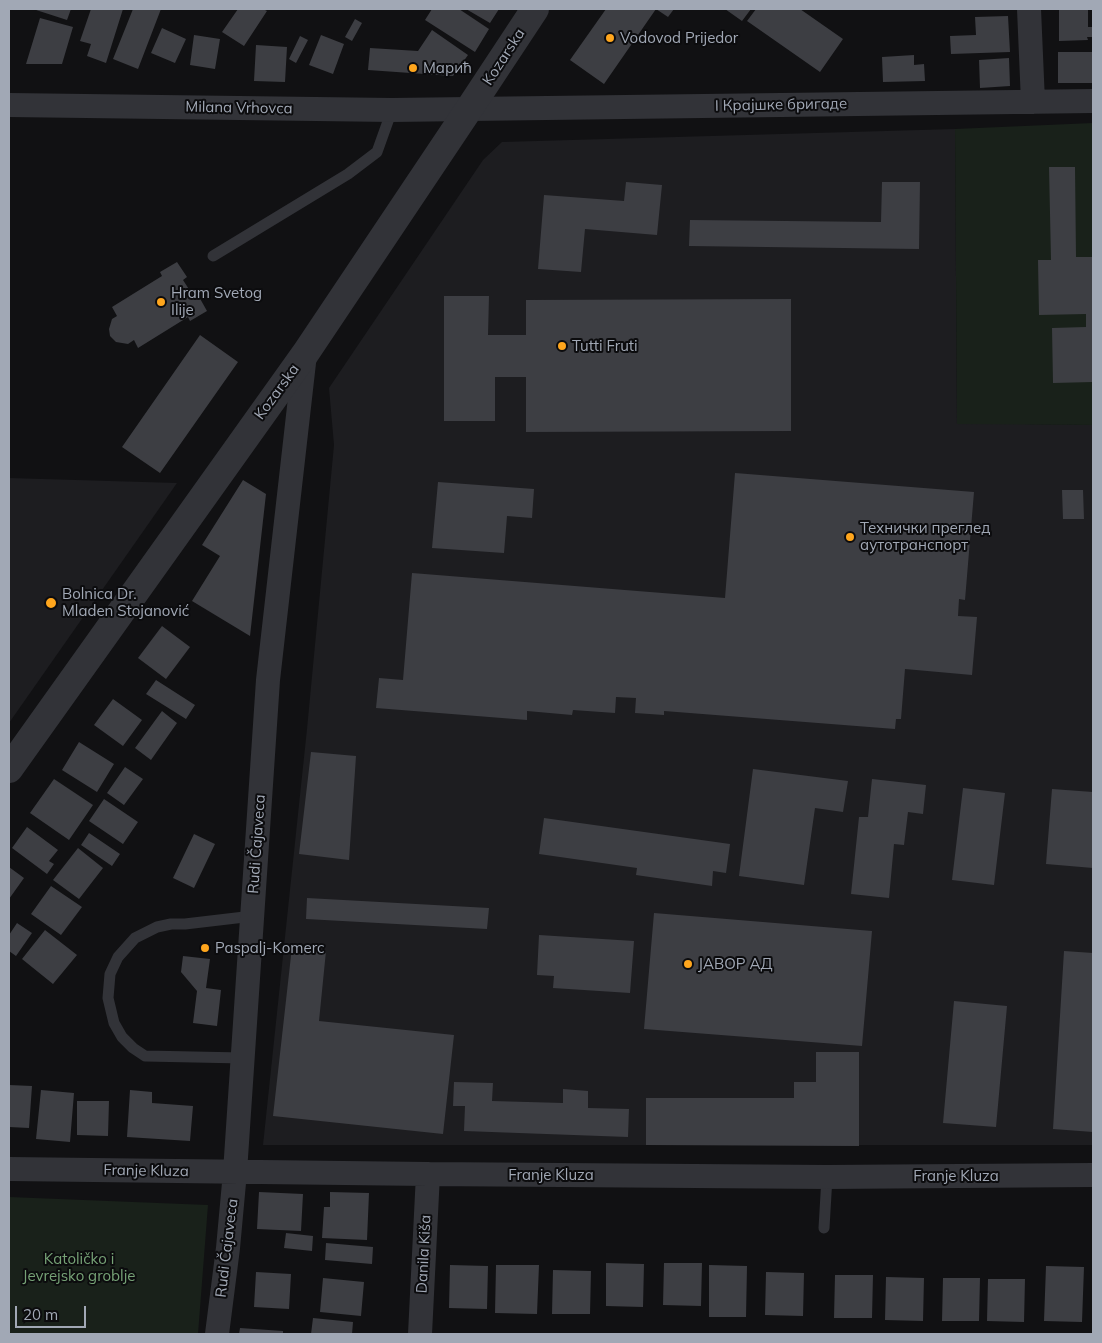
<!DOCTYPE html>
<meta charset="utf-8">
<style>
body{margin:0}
#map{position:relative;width:1102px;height:1343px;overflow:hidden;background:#111113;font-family:Mulish,sans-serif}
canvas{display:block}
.frame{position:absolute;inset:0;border:10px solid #a1a8b5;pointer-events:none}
.scale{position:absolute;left:15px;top:1306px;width:71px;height:22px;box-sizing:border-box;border:2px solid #a1a8b5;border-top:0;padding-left:6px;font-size:15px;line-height:18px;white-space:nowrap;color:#a1a8b5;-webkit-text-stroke:4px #0c0c0e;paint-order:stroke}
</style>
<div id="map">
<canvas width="1102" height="1343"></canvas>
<div class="frame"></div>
<div class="scale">20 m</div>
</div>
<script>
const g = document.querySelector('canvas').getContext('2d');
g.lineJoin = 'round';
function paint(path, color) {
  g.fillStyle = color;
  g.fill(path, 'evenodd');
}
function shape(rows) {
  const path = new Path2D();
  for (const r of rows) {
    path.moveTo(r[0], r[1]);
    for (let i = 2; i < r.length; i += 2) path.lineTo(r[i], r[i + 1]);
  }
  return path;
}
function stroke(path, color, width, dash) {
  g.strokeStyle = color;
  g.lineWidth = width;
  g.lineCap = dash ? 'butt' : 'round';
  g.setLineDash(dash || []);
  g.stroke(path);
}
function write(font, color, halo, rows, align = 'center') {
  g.font = font + ' Mulish,sans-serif';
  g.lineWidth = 4;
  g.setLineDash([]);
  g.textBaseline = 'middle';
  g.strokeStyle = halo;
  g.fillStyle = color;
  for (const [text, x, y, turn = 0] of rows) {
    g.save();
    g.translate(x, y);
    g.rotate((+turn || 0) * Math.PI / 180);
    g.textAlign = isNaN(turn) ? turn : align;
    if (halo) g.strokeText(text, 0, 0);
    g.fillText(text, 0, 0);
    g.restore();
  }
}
paint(shape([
 [955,129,957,423,1093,425,1093,1145,263,1145,307,729,334,445,329,388,483,160,502,142],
 [9,478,177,483,9,723]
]), '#1d1d20');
paint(shape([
 [1093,123,1093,425,957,424,955,129],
 [9,1197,208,1205,198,1334,9,1334]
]), '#19211a');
paint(shape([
 [33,9,71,9,67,20],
 [91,9,123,9,106,63,87,56,91,44,80,41],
 [133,9,161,9,138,69,113,59],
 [238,9,263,9,267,11,244,46,222,32],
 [432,9,459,9,489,29,475,52,425,20],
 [466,9,499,9,490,23],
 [606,9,674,9,668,17,656,9,604,84,570,60],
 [725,9,751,9,742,21],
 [756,9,800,9,843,39,820,72,747,21],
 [1059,9,1088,9,1088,27,1093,27,1093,37,1087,37,1088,40,1059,41],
 [1008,16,1010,52,951,54,950,36,976,35,975,17],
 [40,18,73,27,62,64,26,64],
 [355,19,362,23,352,41,345,37],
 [162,28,186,39,175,63,151,53],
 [432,30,468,55,453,76,368,70,370,48,418,51],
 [194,35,220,39,215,69,190,65],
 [321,35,344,44,333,74,309,65],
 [300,36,308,40,296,63,289,59],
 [256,45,287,47,285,82,254,81],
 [1058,52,1093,52,1093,83,1058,83],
 [914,55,914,65,924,64,925,81,883,82,882,57],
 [1009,58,1010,86,980,88,979,60],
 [1049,167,1075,167,1076,257,1093,257,1093,382,1053,383,1052,328,1086,327,1086,314,1039,315,1038,260,1051,260],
 [626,182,662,185,657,235,585,229,581,272,538,269,544,195,624,201],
 [882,182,920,182,919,249,689,246,690,220,881,222],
 [177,262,187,277,183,280,194,297,198,295,207,311,190,321,188,317,138,348,134,340,128,344,116,342,110,336,109,329,112,319,117,316,112,307,162,276,160,272],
 [444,296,489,296,488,335,526,335,526,300,791,299,791,431,526,432,526,377,495,377,495,421,444,421],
 [200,335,238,362,160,473,122,447],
 [735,473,974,492,965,600,959,599,958,616,977,617,972,675,905,669,901,719,896,719,895,729,664,711,664,715,635,713,636,698,616,697,615,713,573,710,572,715,527,711,527,720,376,708,379,678,403,680,412,573,725,598],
 [243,480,266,494,250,636,192,601,220,556,202,545],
 [438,482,534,489,532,518,507,516,504,553,432,548],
 [1062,490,1083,490,1084,519,1063,519],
 [162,626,190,647,166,679,138,658],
 [156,680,195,705,186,719,146,694],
 [113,699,142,720,123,746,94,725],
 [162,711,177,723,151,760,135,748],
 [79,742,114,764,97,792,62,770],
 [311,752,356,756,349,860,299,854],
 [125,767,143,779,124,805,107,793],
 [753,769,848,781,843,812,815,808,804,885,739,876],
 [54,779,93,805,69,840,30,813],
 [872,779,926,785,923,814,908,812,904,845,894,844,889,898,851,894,859,817,868,817],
 [963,788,1005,793,994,885,952,880],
 [1052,789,1093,792,1093,868,1046,864],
 [104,799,138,822,123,844,89,821],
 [544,818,730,844,726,873,713,871,712,886,636,875,637,868,539,854],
 [27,827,58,850,49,861,54,864,47,874,12,848],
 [89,833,120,854,112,866,81,845],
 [194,834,215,844,194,888,173,878],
 [78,848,103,868,79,899,53,880],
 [9,867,24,878,9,899],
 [51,886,82,907,61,935,31,914],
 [307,898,489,908,487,929,306,919],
 [654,913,872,931,862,1046,644,1029],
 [17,923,32,933,16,956,9,951,9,935],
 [45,930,77,955,53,984,22,959],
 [539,935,634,941,630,993,553,988,554,976,537,975],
 [292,947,326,951,319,1021,454,1035,443,1134,273,1116],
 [1064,951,1093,953,1093,1132,1053,1129],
 [183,956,210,959,206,988,221,990,217,1026,193,1023,197,991,181,972],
 [954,1001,1007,1006,996,1127,943,1123],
 [816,1052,859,1052,859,1146,646,1145,646,1098,794,1098,794,1082,816,1082],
 [454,1082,493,1083,492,1101,563,1103,563,1089,588,1091,588,1108,629,1109,628,1137,464,1131,465,1106,453,1106],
 [9,1085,32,1086,29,1128,9,1127],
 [41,1090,74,1093,70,1142,36,1139],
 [130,1090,152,1092,152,1103,193,1106,190,1141,127,1137],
 [77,1101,109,1101,108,1136,77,1135],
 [259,1192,303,1194,301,1231,257,1229],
 [330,1192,369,1193,367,1240,322,1238,324,1207,330,1207],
 [286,1233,313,1236,312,1251,284,1248],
 [326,1243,373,1247,372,1264,325,1260],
 [606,1263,644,1264,643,1307,606,1306],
 [664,1263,702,1263,701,1306,663,1305],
 [450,1265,488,1266,487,1309,449,1308],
 [496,1265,539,1265,537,1314,495,1313],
 [709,1265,747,1266,746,1317,709,1317],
 [1046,1266,1084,1267,1082,1322,1044,1321],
 [553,1270,591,1271,590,1314,552,1314],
 [256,1272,291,1274,289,1309,254,1307],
 [766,1272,804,1273,803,1316,765,1315],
 [835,1275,873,1275,872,1318,834,1318],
 [886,1277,924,1278,923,1321,885,1320],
 [323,1278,364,1282,361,1316,320,1312],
 [943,1278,980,1278,979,1321,942,1321],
 [988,1279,1025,1279,1024,1322,987,1321],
 [313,1318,353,1322,352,1334,311,1334],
 [240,1328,283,1331,283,1334,239,1334]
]), '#3d3e43');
stroke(shape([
 [213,256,348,174,377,152,392,110],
 [243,1058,145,1056,133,1048,122,1037,114,1023,108,998,110,974,118,957,135,938,157,927,171,924,185,924,253,916],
 [824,1228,827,1177]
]), '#323338', 11);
stroke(shape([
 [1029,9,1033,102],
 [9,105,392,110,469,109,1093,101],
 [9,1169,428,1174,827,1177,1093,1175],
 [217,1334,228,1248,235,1172,268,680,305,354],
 [420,1334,428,1174]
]), '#323338', 24);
stroke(shape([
 [9,769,305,354,469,109,535,9]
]), '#323338', 28);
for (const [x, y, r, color] of [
 [610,38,5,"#ffa61d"],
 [413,68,5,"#ffa61d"],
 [161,302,5,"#ffa61d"],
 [562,346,5,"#ffa61d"],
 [850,537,5,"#ffa61d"],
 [51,603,6,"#ffa61d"],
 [205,948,5,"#ffa61d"],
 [688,964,5,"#ffa61d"]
]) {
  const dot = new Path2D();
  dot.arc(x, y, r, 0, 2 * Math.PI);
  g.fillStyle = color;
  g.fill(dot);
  stroke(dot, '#0c0c0e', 2);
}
write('15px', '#a1a8b5', '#0c0c0e', [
 ["Vodovod Prijedor",620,38],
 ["Марић",423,68],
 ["Hram Svetog",171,293],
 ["Ilije",171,310],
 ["Tutti Fruti",572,346],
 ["Технички преглед",860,528],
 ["аутотранспорт",860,545],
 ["Bolnica Dr.",62,594],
 ["Mladen Stojanović",62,611],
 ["Paspalj-Komerc",215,948],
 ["ЈАВОР АД",698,964]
], 'left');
write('15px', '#a1a8b5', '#0c0c0e', [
 ["Kozarska",504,57,-57],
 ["I Крајшке бригаде",781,105,-1],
 ["Milana Vrhovca",239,108,1],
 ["Kozarska",277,392,-54],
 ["Rudi Čajaveca",257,844,-86],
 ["Franje Kluza",146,1171,1],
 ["Franje Kluza",551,1175],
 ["Franje Kluza",956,1176],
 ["Rudi Čajaveca",227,1248,-83],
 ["Danila Kiša",424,1254,-87]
]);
write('15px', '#76a276', '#0c0c0e', [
 ["Katoličko i",79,1259],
 ["Jevrejsko groblje",79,1276]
]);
</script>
